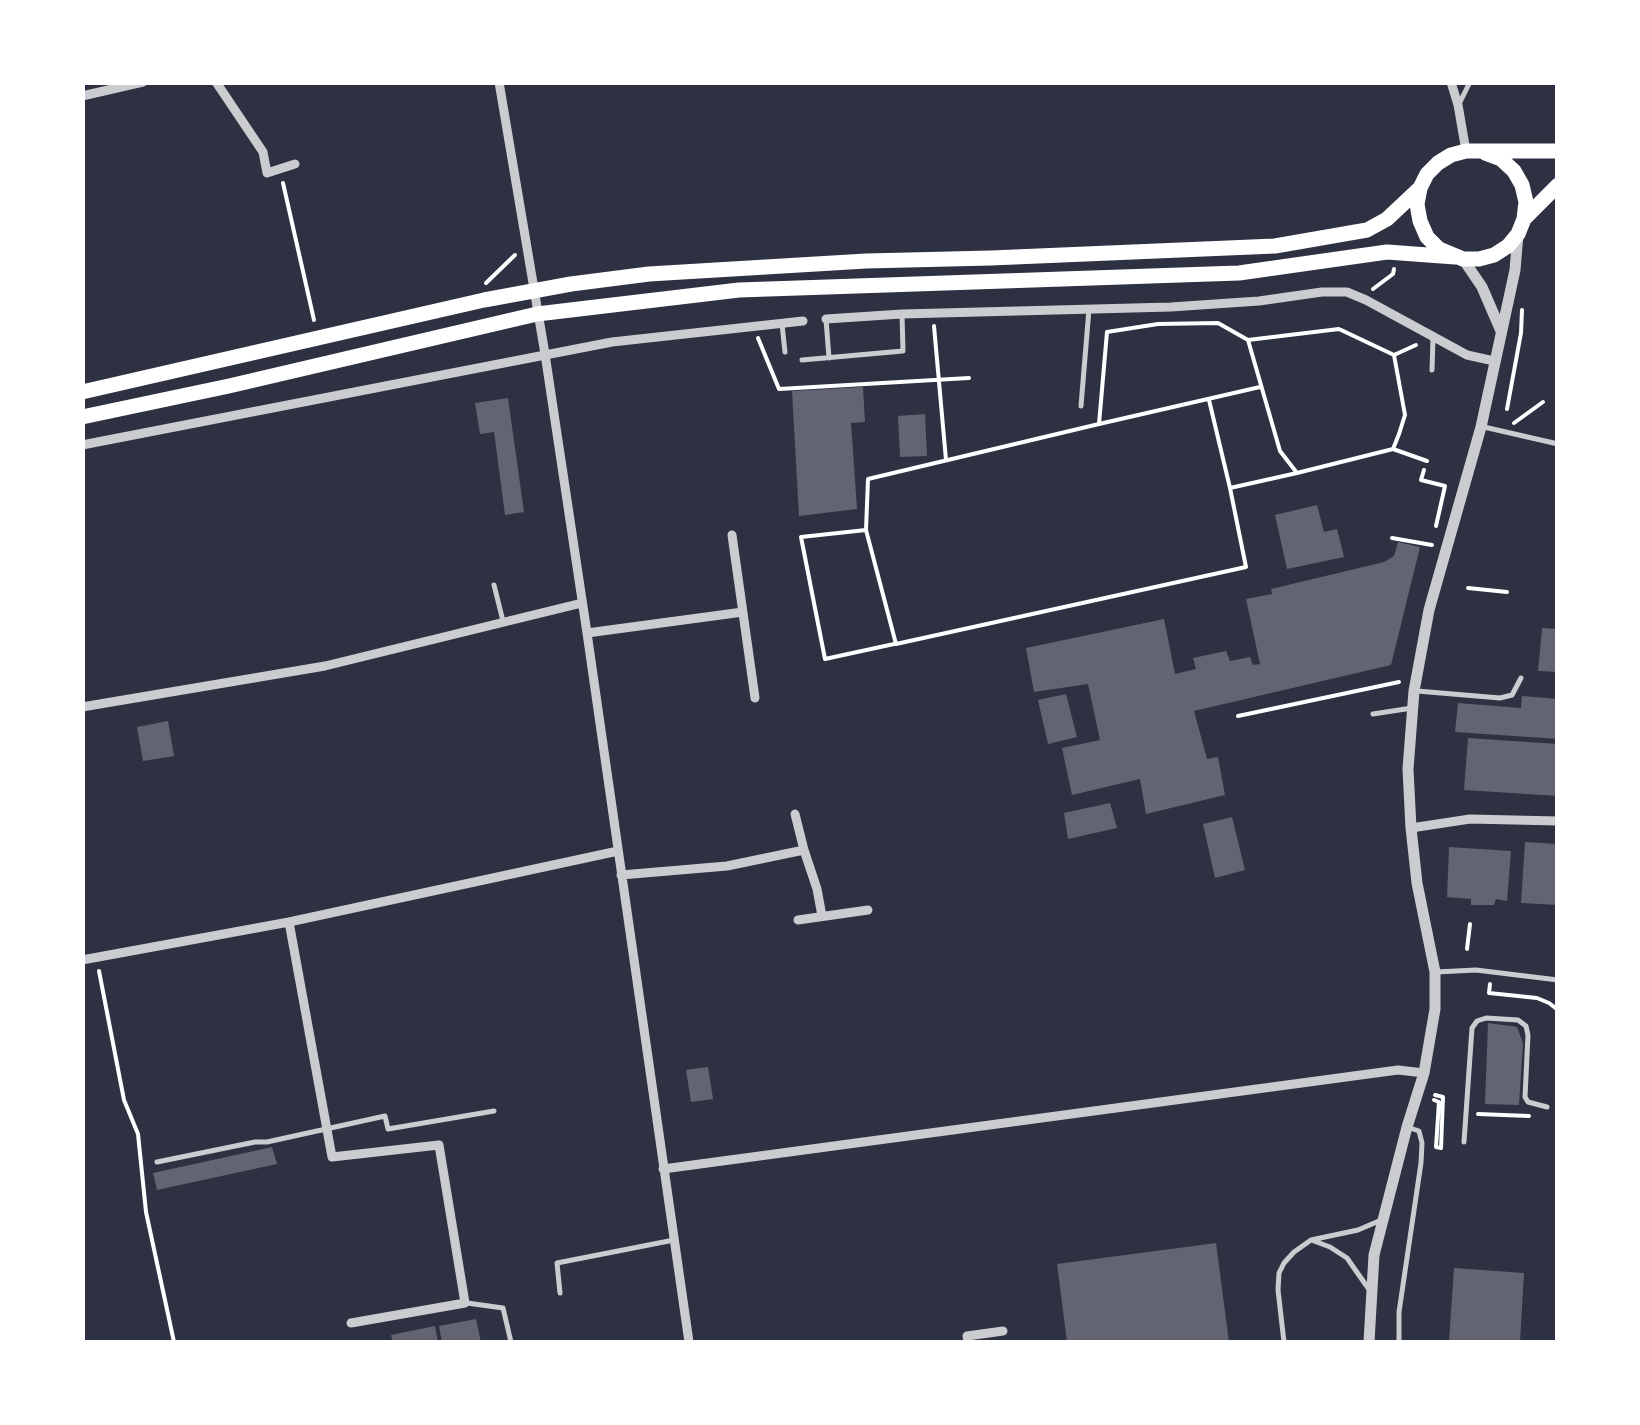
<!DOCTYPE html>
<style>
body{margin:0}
#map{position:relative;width:1640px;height:1425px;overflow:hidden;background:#2d3142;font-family:"Roboto Condensed",sans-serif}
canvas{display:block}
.frame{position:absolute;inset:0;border:85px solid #fff;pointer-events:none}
</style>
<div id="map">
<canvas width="1640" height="1425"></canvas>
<div class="frame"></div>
</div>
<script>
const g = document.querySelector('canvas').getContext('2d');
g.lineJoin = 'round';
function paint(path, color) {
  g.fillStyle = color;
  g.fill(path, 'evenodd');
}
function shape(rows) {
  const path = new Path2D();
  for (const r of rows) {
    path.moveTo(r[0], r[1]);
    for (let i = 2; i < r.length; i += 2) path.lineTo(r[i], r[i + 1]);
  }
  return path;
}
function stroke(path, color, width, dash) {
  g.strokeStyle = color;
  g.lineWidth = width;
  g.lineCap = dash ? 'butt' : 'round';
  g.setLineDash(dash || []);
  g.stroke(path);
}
paint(shape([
 [863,387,865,422,851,423,857,509,799,516,792,391],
 [508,398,524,512,505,515,494,432,480,434,475,403],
 [925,414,927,456,900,457,898,416],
 [1317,505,1324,532,1337,529,1344,557,1287,569,1275,515],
 [1398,542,1420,547,1391,665,1194,711,1207,759,1218,757,1225,795,1146,814,1140,779,1072,795,1062,748,1100,740,1088,684,1034,692,1026,648,1164,619,1175,674,1196,669,1193,658,1226,651,1230,661,1250,657,1253,665,1260,664,1246,599,1272,594,1271,589,1384,562,1394,556],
 [1542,628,1558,629,1558,672,1538,671],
 [1066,694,1077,737,1048,744,1038,700],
 [1522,696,1558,699,1558,739,1455,732,1458,703,1521,708],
 [168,721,174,756,143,761,137,727],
 [1468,738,1558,744,1558,796,1464,790],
 [1110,803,1117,828,1068,839,1064,813],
 [1232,817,1245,870,1215,878,1203,824],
 [1525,842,1558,844,1558,905,1521,903],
 [1449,847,1511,851,1507,901,1496,899,1494,905,1471,905,1471,899,1447,897],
 [1488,1023,1517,1027,1523,1043,1519,1105,1485,1104],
 [708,1067,713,1099,691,1102,686,1070],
 [272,1147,277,1164,157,1190,153,1173],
 [1216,1243,1229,1342,1067,1342,1057,1264],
 [1454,1268,1524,1273,1520,1342,1449,1342],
 [476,1319,481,1342,442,1342,439,1326],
 [435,1326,438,1342,393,1342,391,1335]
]), '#626471');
stroke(shape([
 [283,183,314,320],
 [486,283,515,255],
 [1373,289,1393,274,1394,269],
 [934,326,946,460],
 [1339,329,1394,355,1405,415,1399,434,1393,449,1297,473,1280,451,1248,340,1339,329],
 [758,338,779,389,969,378],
 [1248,340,1218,323,1158,324,1107,332,1099,424,868,479,866,530,896,644,1246,567,1230,488,1297,473],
 [1394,355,1416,345],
 [1209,400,1230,488],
 [1507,409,1521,333,1522,310],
 [1514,423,1543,402],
 [1099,424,1260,387],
 [1393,449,1427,461],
 [1424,470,1421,480,1445,486,1436,526],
 [866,530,801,537,825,659,894,644],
 [1392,538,1432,545],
 [1468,588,1507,592],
 [1238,716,1399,682],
 [1467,949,1470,924],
 [99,971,124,1100,138,1134,146,1212,174,1342],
 [1490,984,1489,993,1537,998,1549,1003,1558,1010],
 [1434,1100,1439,1102,1436,1147,1441,1148,1443,1097,1435,1095],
 [1478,1114,1529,1116]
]), '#fff', 4);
stroke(shape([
 [1460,102,1470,82],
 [826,319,829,358],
 [782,324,785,352],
 [802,360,903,351,902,314],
 [1432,370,1433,337],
 [1081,406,1089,309],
 [1484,427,1558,444],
 [494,585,503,621],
 [1417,691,1500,698,1512,695,1521,678],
 [1373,714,1412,708],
 [1436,972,1476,970,1558,980],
 [1464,1142,1472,1028,1477,1021,1486,1018,1518,1020,1526,1026,1528,1035,1525,1097,1528,1102,1547,1107],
 [157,1162,255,1142,267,1142,385,1116,388,1129,494,1111],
 [1314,1241,1330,1247,1347,1258,1368,1288],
 [560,1293,557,1263,674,1240],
 [467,1303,503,1308,511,1342],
 [1284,1342,1278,1290,1279,1273,1284,1263,1294,1252,1311,1240,1358,1230,1379,1221],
 [1399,1342,1399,1312,1421,1163,1422,1143,1419,1131,1410,1128]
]), '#caccd0', 5);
stroke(shape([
 [216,82,263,152,267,173,295,164],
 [499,82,545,354,587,633,689,1342],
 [1451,82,1458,105,1466,151],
 [82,96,143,82],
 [826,319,902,314,1171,307,1259,301,1322,292,1347,292,1366,300,1467,355,1494,361],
 [82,445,612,342,803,321],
 [732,535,755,698],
 [587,633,743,612],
 [82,707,325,666,582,603],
 [795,814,804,850,817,889,822,916],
 [1411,828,1470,819,1558,821],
 [621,875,727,866,804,850],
 [798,920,868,910],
 [289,922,332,1157,439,1145,465,1303,351,1323],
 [82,960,289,922,618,851],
 [663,1169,1398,1070,1424,1073],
 [968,1342,967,1336,1003,1331]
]), '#caccd0', 9);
stroke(shape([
 [1463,259,1482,287,1501,331],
 [1369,1342,1374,1255,1407,1127,1424,1073,1435,1009,1435,972,1417,883,1411,828,1408,769,1414,691,1429,610,1481,427,1515,270,1518,234]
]), '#caccd0', 11);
stroke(shape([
 [1485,153,1501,159,1514,171,1522,185,1526,202,1524,219,1518,234,1508,246,1494,255,1479,259,1463,259,1439,249,1427,237,1420,221,1417,204,1420,188,1427,174,1438,163,1451,155,1466,151,1558,151],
 [1524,219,1558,185],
 [82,392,484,300,571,284,649,274,866,261,991,258,1275,246,1367,230,1387,219,1420,188],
 [82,417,229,386,537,314,739,290,1239,273,1387,252,1455,257]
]), '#fff', 15);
</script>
